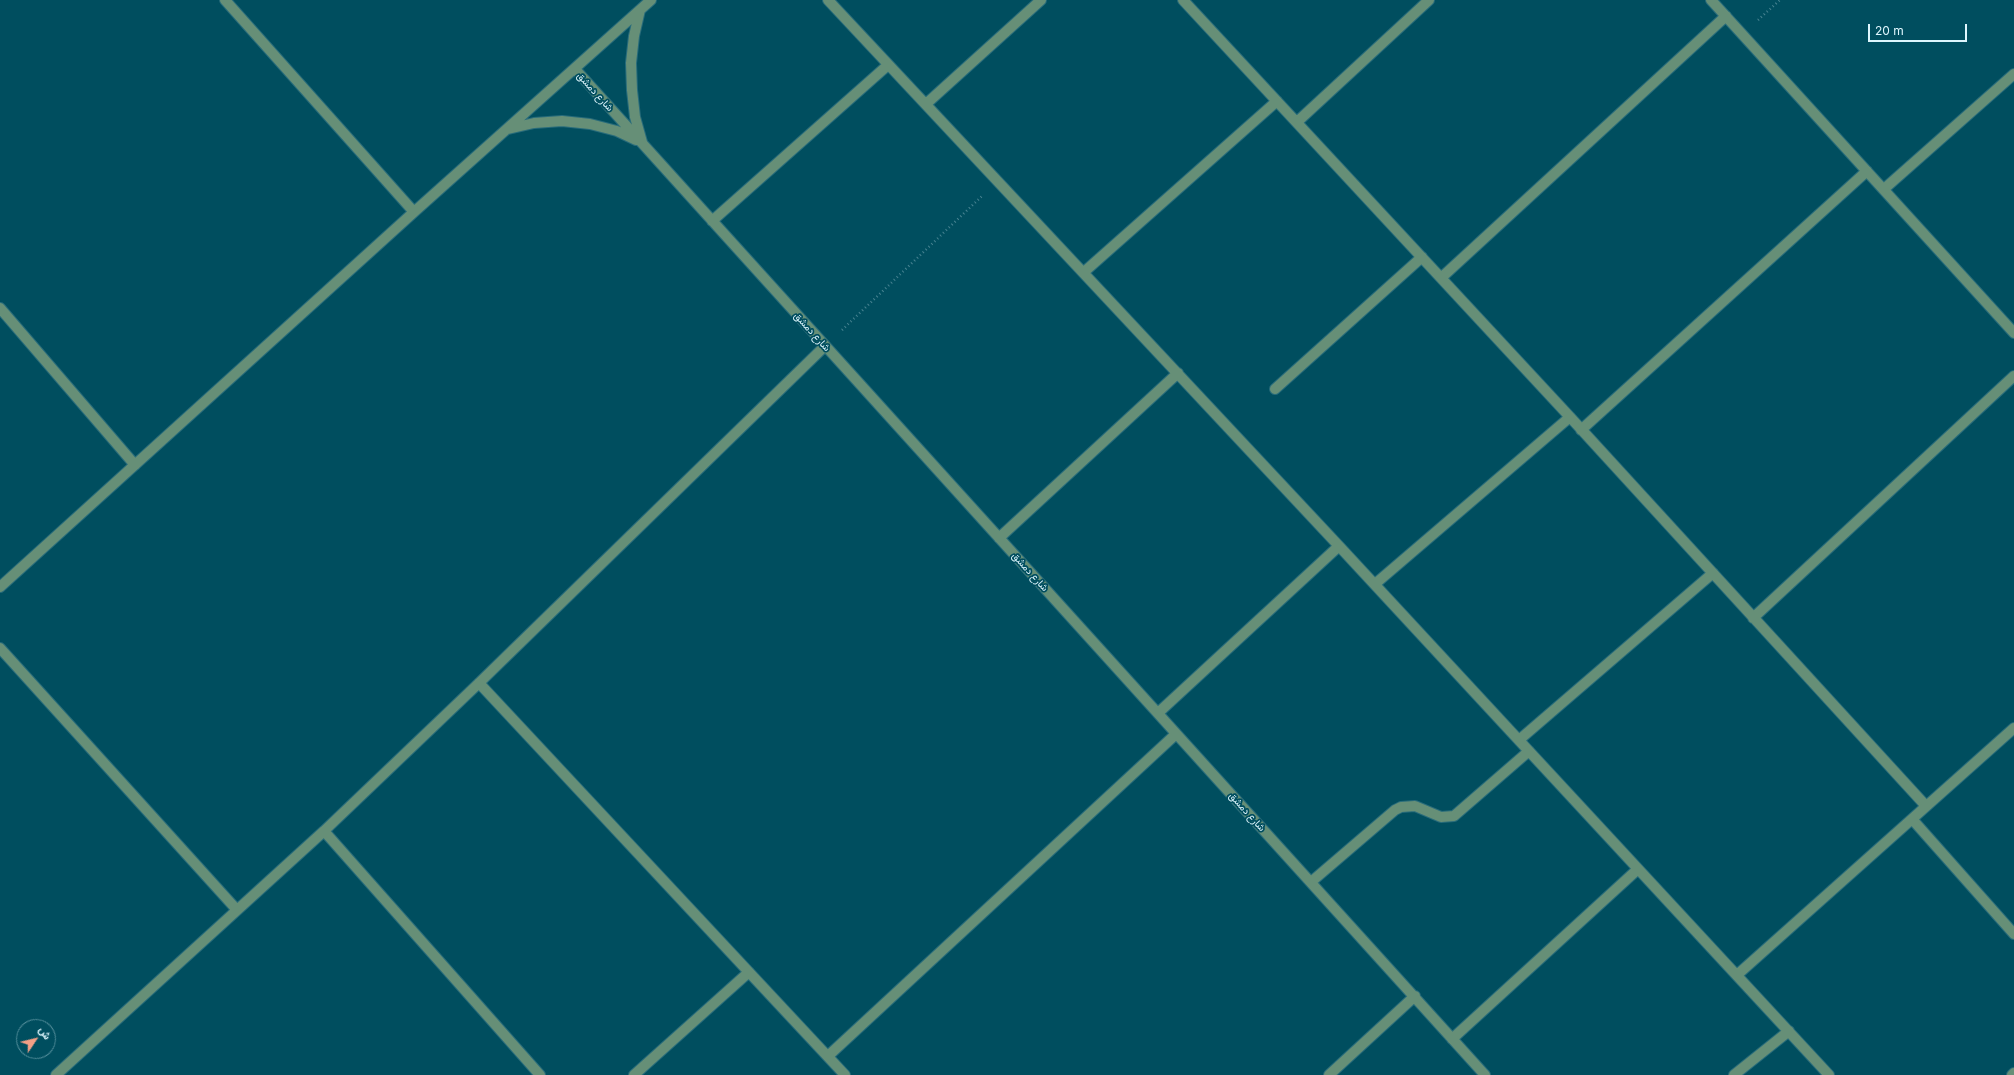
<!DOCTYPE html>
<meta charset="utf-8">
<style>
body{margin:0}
#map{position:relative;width:2014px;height:1075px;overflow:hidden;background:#004e5f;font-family:Inter,Vazirmatn,sans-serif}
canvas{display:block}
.north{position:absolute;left:16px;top:1019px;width:40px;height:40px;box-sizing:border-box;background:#004e5f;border:1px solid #59919e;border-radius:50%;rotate:55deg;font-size:11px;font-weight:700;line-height:16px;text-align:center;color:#def6fd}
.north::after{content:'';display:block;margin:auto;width:14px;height:18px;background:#f39f85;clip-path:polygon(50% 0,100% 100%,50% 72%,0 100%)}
.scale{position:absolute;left:1868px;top:24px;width:99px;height:18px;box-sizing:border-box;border:2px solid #def6fd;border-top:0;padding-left:5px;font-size:12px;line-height:14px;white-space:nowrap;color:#def6fd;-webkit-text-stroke:3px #004e5f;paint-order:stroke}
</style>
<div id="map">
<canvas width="2014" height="1075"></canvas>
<div class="north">ش</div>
<div class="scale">20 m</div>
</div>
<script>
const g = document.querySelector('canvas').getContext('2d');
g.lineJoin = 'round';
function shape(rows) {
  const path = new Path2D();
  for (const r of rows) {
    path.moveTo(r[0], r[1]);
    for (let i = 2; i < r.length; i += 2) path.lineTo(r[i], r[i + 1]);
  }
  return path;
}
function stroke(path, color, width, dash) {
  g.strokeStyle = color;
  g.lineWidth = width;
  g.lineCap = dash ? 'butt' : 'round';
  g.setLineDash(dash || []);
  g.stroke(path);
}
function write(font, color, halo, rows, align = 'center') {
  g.font = font + ' Inter,Vazirmatn,sans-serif';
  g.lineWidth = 3.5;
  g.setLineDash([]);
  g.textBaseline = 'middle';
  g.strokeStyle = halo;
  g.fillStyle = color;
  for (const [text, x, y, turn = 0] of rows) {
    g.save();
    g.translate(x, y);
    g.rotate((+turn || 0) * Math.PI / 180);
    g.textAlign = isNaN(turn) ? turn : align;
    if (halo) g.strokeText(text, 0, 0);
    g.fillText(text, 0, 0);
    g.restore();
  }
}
const minor = shape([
 [225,0,414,212],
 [828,0,1339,546,1829,1075],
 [1183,0,1570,417,1926,806],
 [1711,0,2014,333],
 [640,10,634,36,631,63,632,90,635,117,642,142],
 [575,69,1485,1075],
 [926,104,1041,0],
 [1297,122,1429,0],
 [508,129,534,123,562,121,590,124,617,131,636,140],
 [1884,189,2014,74],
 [712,221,888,65],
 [1084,272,1277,101],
 [1441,278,1726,16],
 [0,308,135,465],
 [1275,389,1422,257],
 [1581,430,1867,171],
 [999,538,1178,373],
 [1375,584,1570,417],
 [0,587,414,212,651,0],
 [1753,618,2014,376],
 [0,648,237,910],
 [479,683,845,1075],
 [1158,713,1339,546],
 [1519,740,1713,573],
 [1912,819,2014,934],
 [324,831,540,1075],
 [1311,882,1395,810,1401,807,1415,806,1441,817,1454,816,1529,751],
 [1737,975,2014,728],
 [1452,1039,1638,869],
 [828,1056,1176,734],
 [56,1075,324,831,479,683,825,346],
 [634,1075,749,972],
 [1329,1075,1415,996],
 [1734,1075,1789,1031],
 [2012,1075,2014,1073]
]);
stroke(minor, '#286c7b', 12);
stroke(shape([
 [1758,20,1780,0],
 [842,330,982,196]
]), '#488492', 2.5, [1, 3]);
stroke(minor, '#668f77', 10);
write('10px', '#def6fd', '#004e5f', [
 ["شارع دمشق",595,92,48],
 ["شارع دمشق",812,332,48],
 ["شارع دمشق",1030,572,48],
 ["شارع دمشق",1247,812,48]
]);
</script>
